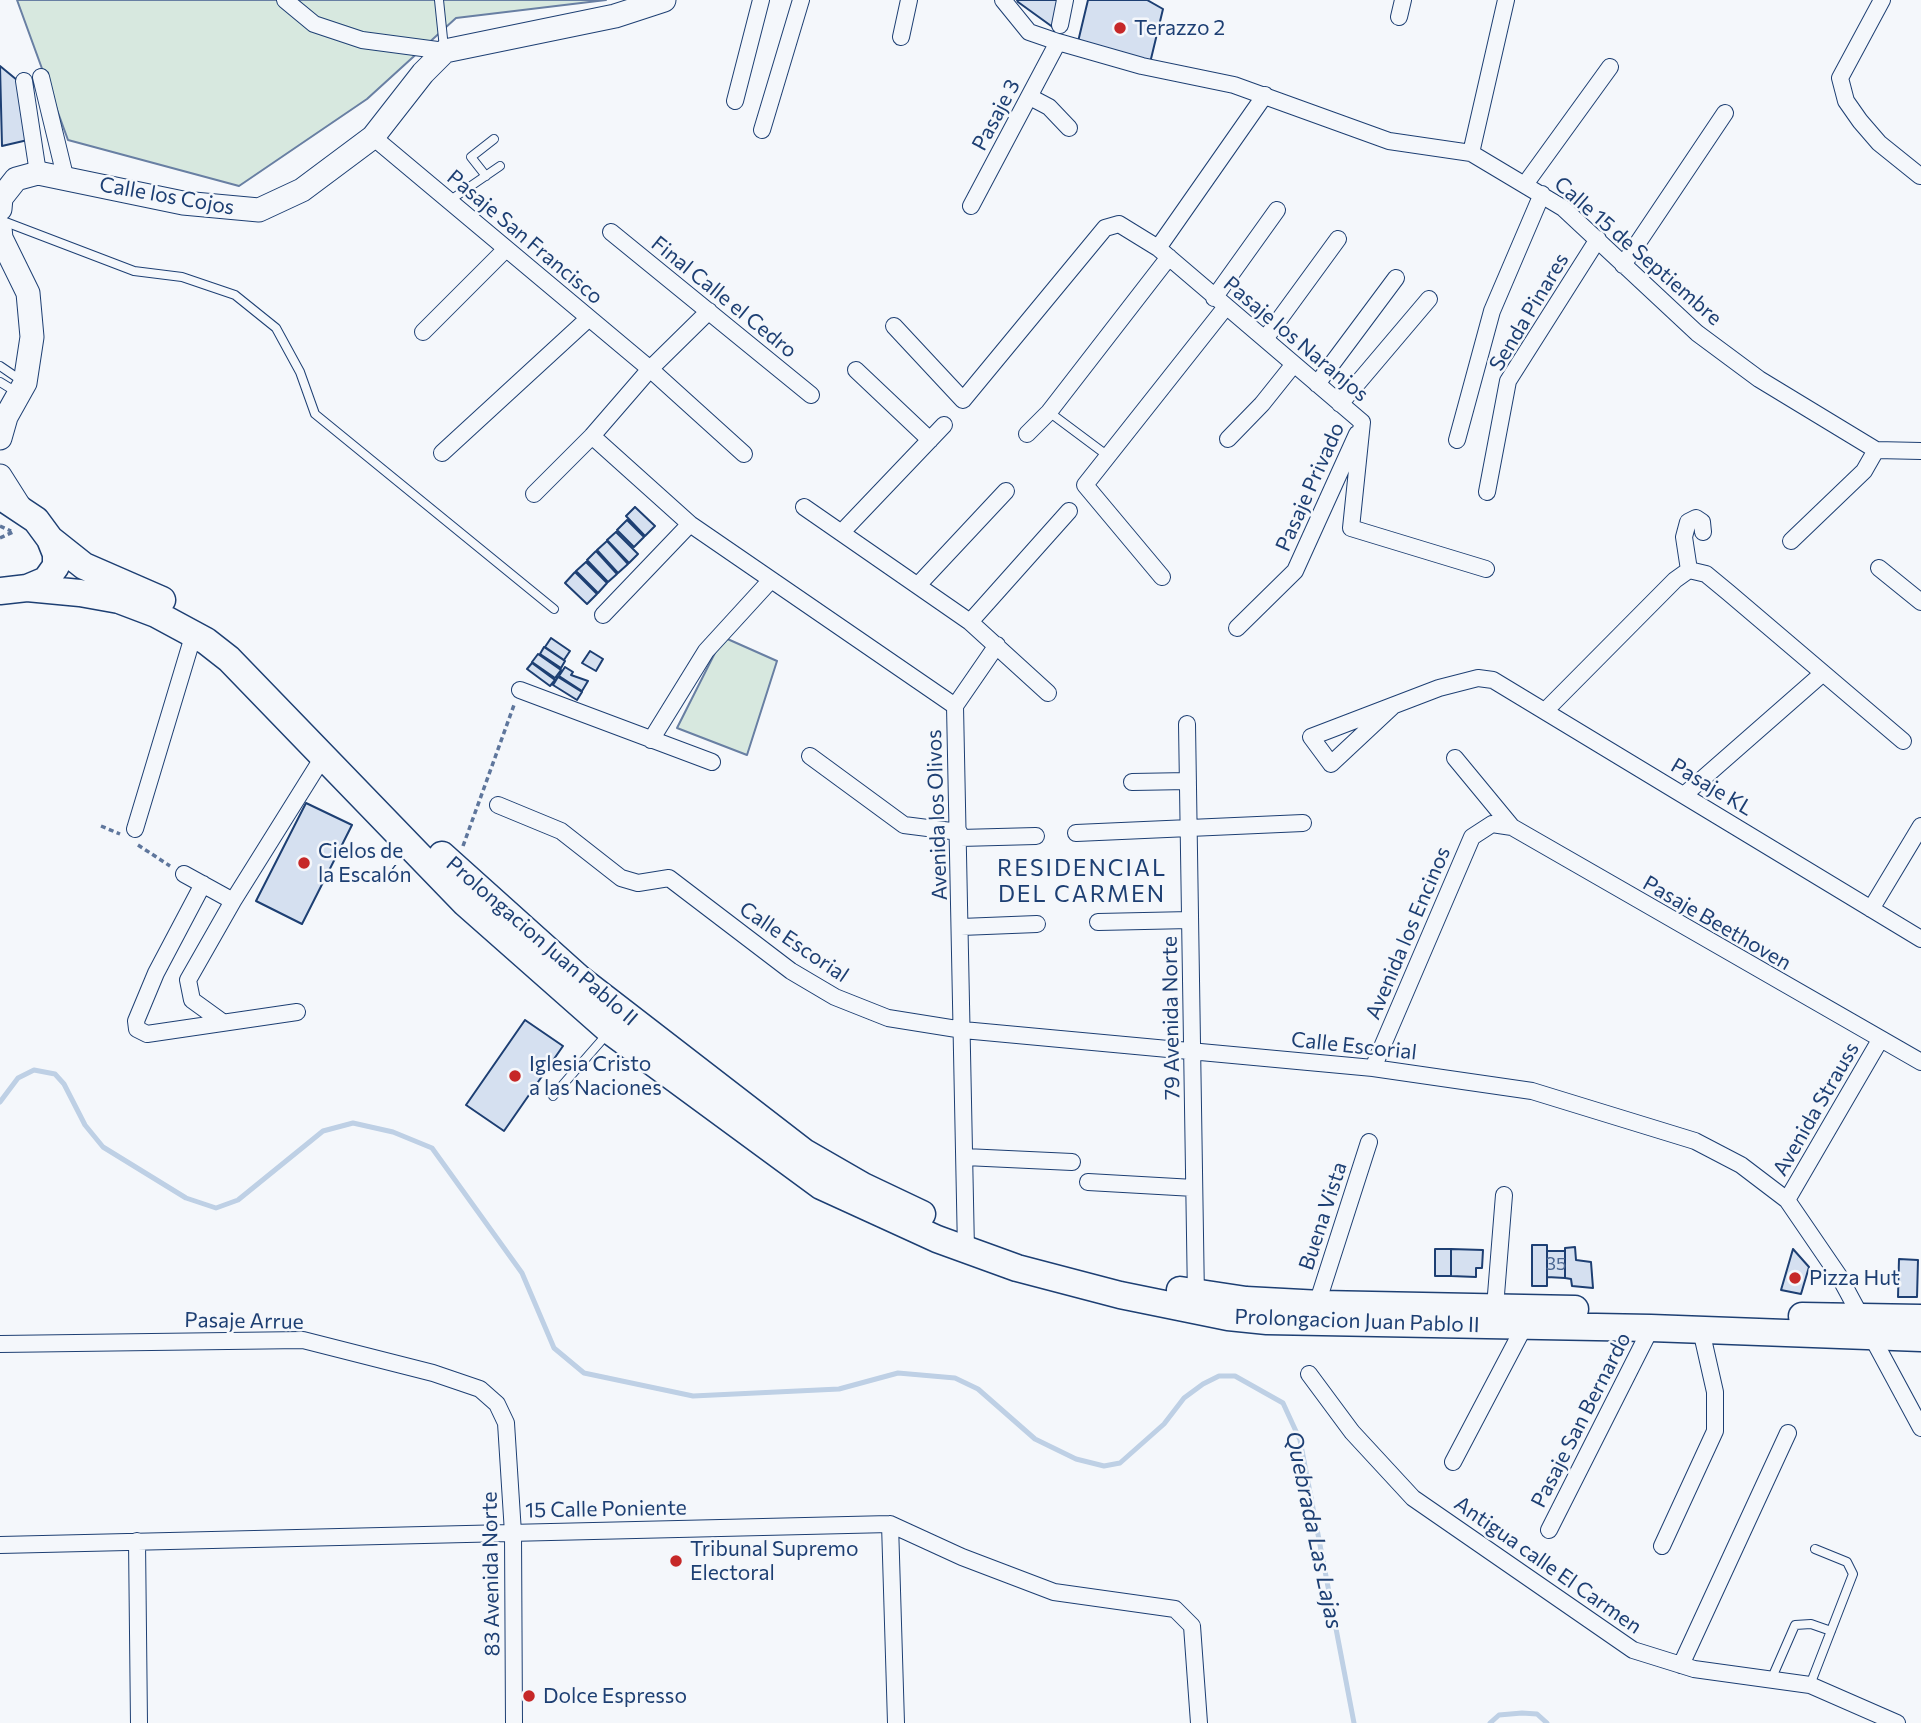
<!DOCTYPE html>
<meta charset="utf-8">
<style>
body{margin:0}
canvas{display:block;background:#f4f7fb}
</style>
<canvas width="1921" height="1723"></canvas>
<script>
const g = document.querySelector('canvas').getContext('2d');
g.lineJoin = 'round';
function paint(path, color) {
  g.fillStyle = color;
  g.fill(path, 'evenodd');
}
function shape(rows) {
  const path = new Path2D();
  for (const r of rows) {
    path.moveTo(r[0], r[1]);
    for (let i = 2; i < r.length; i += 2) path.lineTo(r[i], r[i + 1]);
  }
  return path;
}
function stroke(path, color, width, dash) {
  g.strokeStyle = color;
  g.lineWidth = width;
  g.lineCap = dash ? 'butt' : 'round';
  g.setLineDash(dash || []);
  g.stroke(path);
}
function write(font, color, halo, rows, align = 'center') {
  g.font = font + ' Commissioner,sans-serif';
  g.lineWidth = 5;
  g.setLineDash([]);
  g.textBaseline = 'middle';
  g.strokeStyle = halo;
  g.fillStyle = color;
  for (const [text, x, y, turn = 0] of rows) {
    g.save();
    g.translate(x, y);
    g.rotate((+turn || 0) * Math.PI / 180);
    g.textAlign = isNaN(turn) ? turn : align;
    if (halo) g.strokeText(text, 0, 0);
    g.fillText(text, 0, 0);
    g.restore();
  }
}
const green = shape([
 [17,0,606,0,456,18,367,99,239,186,68,140,17,0],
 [723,637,777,661,747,755,677,728,723,637]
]);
paint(green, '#d7e8df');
stroke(green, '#687fa3', 2);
stroke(shape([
 [0,1102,18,1078,34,1070,55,1074,64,1084,85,1125,103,1147,186,1198,216,1208,238,1200,323,1131,353,1123,393,1132,432,1148,522,1273,554,1348,584,1373,693,1396,839,1389,898,1373,955,1378,978,1389,1035,1439,1076,1459,1104,1466,1120,1463,1164,1424,1184,1398,1203,1384,1219,1376,1235,1376,1283,1403,1300,1440,1354,1723],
 [1490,1723,1499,1715,1522,1713,1537,1714,1547,1723]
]), '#bed0e5', 5);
const building = shape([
 [1017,0,1060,0,1054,28,1018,2,1017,0],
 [1088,0,1147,0,1163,9,1150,63,1077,46,1088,0],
 [0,66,17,80,32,139,2,146,0,66],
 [635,507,655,526,645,536,626,516,635,507],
 [627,520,644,537,634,547,617,530,627,520],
 [616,532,638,554,629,563,607,540,616,532],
 [607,541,628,564,618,573,597,550,607,541],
 [596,551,617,574,608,582,587,560,596,551],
 [586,562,607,583,598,593,576,571,586,562],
 [575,572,597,594,587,604,565,583,575,572],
 [551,638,570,651,564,660,545,647,551,638],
 [544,647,565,661,561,668,540,654,544,647],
 [590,651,603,659,596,671,582,663,590,651],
 [538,654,561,670,555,678,532,662,538,654],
 [532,663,555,680,550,686,527,669,532,663],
 [565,667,573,672,571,675,588,681,582,691,559,676,565,667],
 [558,677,582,692,577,700,553,685,558,677],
 [306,803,352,825,302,924,256,901,306,803],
 [525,1020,563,1046,504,1131,466,1105,525,1020],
 [1532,1245,1547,1245,1547,1286,1532,1286,1532,1245],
 [1575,1247,1576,1260,1591,1262,1593,1288,1572,1286,1571,1279,1565,1278,1565,1248,1575,1247],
 [1435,1249,1451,1249,1451,1276,1435,1276,1435,1249],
 [1451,1249,1483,1250,1482,1268,1476,1268,1476,1277,1451,1276,1451,1249],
 [1793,1249,1809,1267,1801,1294,1781,1290,1793,1249],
 [1547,1251,1565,1251,1565,1278,1547,1277,1547,1251],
 [1899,1259,1918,1260,1917,1297,1898,1297,1899,1259]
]);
paint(building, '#d5e0f0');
stroke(building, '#1d3f73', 2);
const lane = shape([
 [439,0,444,48],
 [486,176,471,157,494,139],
 [449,201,500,166],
 [3,221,134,271,182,277,235,295,276,328,300,372,315,414,554,609],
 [0,366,22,381],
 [0,382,18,393],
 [1049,412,1108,456],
 [553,1096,608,1033],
 [1771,1680,1795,1625,1811,1624,1831,1631],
 [1810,1685,1853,1574,1847,1562,1815,1549]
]);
const street = shape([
 [285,0,314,24,362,40,445,51],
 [1003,0,1029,32,1058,42,1142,66,1234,85,1389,141,1471,153,1563,208,1697,333,1759,379,1876,450,1921,451],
 [1882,0,1840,78,1846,101,1860,121,1879,143,1920,176],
 [1399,17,1403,0],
 [1060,25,1065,0],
 [901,37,909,0],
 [41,77,65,176],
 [24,81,38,173],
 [1265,95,1158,248,1362,422],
 [1030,97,1049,107,1069,128],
 [735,101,761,0],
 [762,130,801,0],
 [373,137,650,369,744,454],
 [1471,153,1506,0],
 [1526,183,1610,67],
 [971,206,1058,42],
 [611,232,811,395],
 [1623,265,1725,113],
 [1214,298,1277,210],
 [894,326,963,400,1105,228,1119,224,1158,248],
 [423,332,506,249],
 [1265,339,1338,239],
 [856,370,930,440],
 [1317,384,1396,278],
 [1340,404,1429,299],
 [1362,422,1351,528,1486,569],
 [1027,434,1049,412,1169,257],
 [592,436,690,524,955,706],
 [1228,439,1262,404,1294,364],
 [1457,440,1492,311,1542,194],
 [442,453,589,318],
 [1487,492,1508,381,1598,239],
 [534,494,592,436,650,369,709,311],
 [804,507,970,622,1048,693],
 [842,532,944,425],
 [1791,541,1864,471,1876,450],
 [1879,568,1921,602],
 [1689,570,1706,574,1729,593,1903,741],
 [1689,570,1684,537,1688,522,1696,518,1702,522,1703,532],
 [1162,577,1085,485,1225,308],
 [919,584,1006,491],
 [603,615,690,524],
 [970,622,1069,511],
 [1237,628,1295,571,1357,434],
 [520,690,712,762],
 [955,706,966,1250],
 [955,706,997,645],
 [1392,707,1331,764,1311,737,1439,688,1478,678,1493,680,1921,939],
 [1545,711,1675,580,1689,570],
 [1187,724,1196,1298],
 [651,740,706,651,770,581],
 [810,756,904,825,959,832],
 [1455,758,1512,827],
 [1132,782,1188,781],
 [1684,795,1822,674],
 [498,805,561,831,621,878,638,883,669,878,791,971,835,997,888,1018,963,1030,1373,1068,1532,1091,1695,1141,1741,1165,1787,1200,1839,1276,1921,1428],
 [135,829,194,633],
 [1076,833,1303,823],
 [960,838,1036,836],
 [184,874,233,901],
 [203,884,156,973,136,1021,137,1029,147,1034,297,1012],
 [1871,909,1921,826],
 [1098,922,1190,920],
 [961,927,1037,924],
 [221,1021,192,1000,188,980,233,901,323,757],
 [1373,1068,1472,837,1492,824,1512,827,1921,1062],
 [965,1157,1072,1162],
 [1088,1182,1194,1188],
 [1787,1200,1880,1040],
 [1317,1304,1369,1142],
 [1495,1307,1504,1195],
 [0,1344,303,1340,433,1373,480,1389,497,1404,506,1423,513,1533,514,1723],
 [1309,1374,1352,1432,1413,1498,1633,1650,1694,1669,1810,1685,1897,1723],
 [1453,1462,1524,1327],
 [890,1524,896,1723],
 [1549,1530,1651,1328],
 [137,1541,139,1723],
 [0,1545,890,1524,962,1557,1054,1592,1175,1609,1192,1626,1199,1723],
 [1662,1546,1715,1431,1715,1392,1701,1330],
 [1681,1665,1788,1433]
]);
const secondary = shape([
 [0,209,1,198,16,179,38,173,183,203,259,210,302,190,373,137,423,73,445,51,615,16,664,0],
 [0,228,1,238,28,293,32,337,25,383,6,417,0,438],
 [0,476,19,506]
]);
const primary = shape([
 [0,496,36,520,50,539,56,554,56,566,46,580,27,588,0,591],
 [50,539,84,566,162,600],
 [27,588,80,593,119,600,156,614,206,641,229,659,465,903,610,1031,821,1186,937,1239,1017,1268,1120,1295,1228,1317,1267,1321,1651,1328,1921,1338],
 [442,855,580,979,804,1152,863,1186,922,1214],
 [1180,1290,1246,1300,1321,1304,1575,1309],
 [1802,1316,1921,1318]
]);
stroke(lane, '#1d3f73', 10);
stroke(street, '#1d3f73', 18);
stroke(secondary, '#1d3f73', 25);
stroke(primary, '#1d3f73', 29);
stroke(shape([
 [0,526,11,531],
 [0,538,13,532],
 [101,826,120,834],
 [138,845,170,866],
 [463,846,514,705]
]), '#5e769c', 3.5, [5, 3.5]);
stroke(lane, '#f4f7fb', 8);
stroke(street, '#f4f7fb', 16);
stroke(secondary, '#f4f7fb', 23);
stroke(primary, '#f4f7fb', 26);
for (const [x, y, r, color] of [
 [1120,28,7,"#c62828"],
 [304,863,7,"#c62828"],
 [515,1076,7,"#c62828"],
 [1795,1278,7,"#c62828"],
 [676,1561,7,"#c62828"],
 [529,1696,7,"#c62828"]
]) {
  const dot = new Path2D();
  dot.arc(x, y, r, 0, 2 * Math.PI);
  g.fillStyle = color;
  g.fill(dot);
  stroke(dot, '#f4f7fb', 2.5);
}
write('18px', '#4b6792', null, [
 ["35",1556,1264]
]);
write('21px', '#1d3f73', '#f4f7fb', [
 ["Terazzo 2",1134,28],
 ["Cielos de",318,851],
 ["la Escalón",318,875],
 ["Iglesia Cristo",529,1064],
 ["a las Naciones",529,1088],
 ["Pizza Hut",1809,1278],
 ["Tribunal Supremo",690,1549],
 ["Electoral",690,1573],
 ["Dolce Espresso",543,1696]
], 'left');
write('21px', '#1d3f73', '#f4f7fb', [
 ["Pasaje 3",996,115,-62],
 ["Calle los Cojos",167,196,10],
 ["Pasaje San Francisco",525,237,40],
 ["Calle 15 de Septiembre",1638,251,41],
 ["Final Calle el Cedro",724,297,39],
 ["Senda Pinares",1529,312,-59],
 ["Pasaje los Naranjos",1296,339,40],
 ["Pasaje Privado",1310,487,-66],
 ["Pasaje KL",1712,787,31],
 ["Avenida los Olivos",937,815,-92],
 ["Pasaje Beethoven",1717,923,30],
 ["Avenida los Encinos",1408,933,-67],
 ["Prolongacion Juan Pablo II",542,941,41],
 ["Calle Escorial",794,942,34],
 ["79 Avenida Norte",1171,1018,-91],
 ["Calle Escorial",1354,1046,6],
 ["Avenida Strauss",1816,1109,-60],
 ["Buena Vista",1323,1216,-72],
 ["Pasaje Arrue",244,1321,1],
 ["Prolongacion Juan Pablo II",1357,1321,2],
 ["Pasaje San Bernardo",1581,1420,-63],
 ["15 Calle Poniente",606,1509,-1],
 ["Antigua calle El Carmen",1548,1565,35],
 ["83 Avenida Norte",491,1574,-91]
]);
g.letterSpacing = '2px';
write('23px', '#1d3f73', '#f4f7fb', [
 ["RESIDENCIAL",1082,868],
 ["DEL CARMEN",1082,894]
]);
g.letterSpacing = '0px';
write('italic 23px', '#1d3f73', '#f4f7fb', [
 ["Quebrada Las Lajas",1314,1530,78]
]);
</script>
